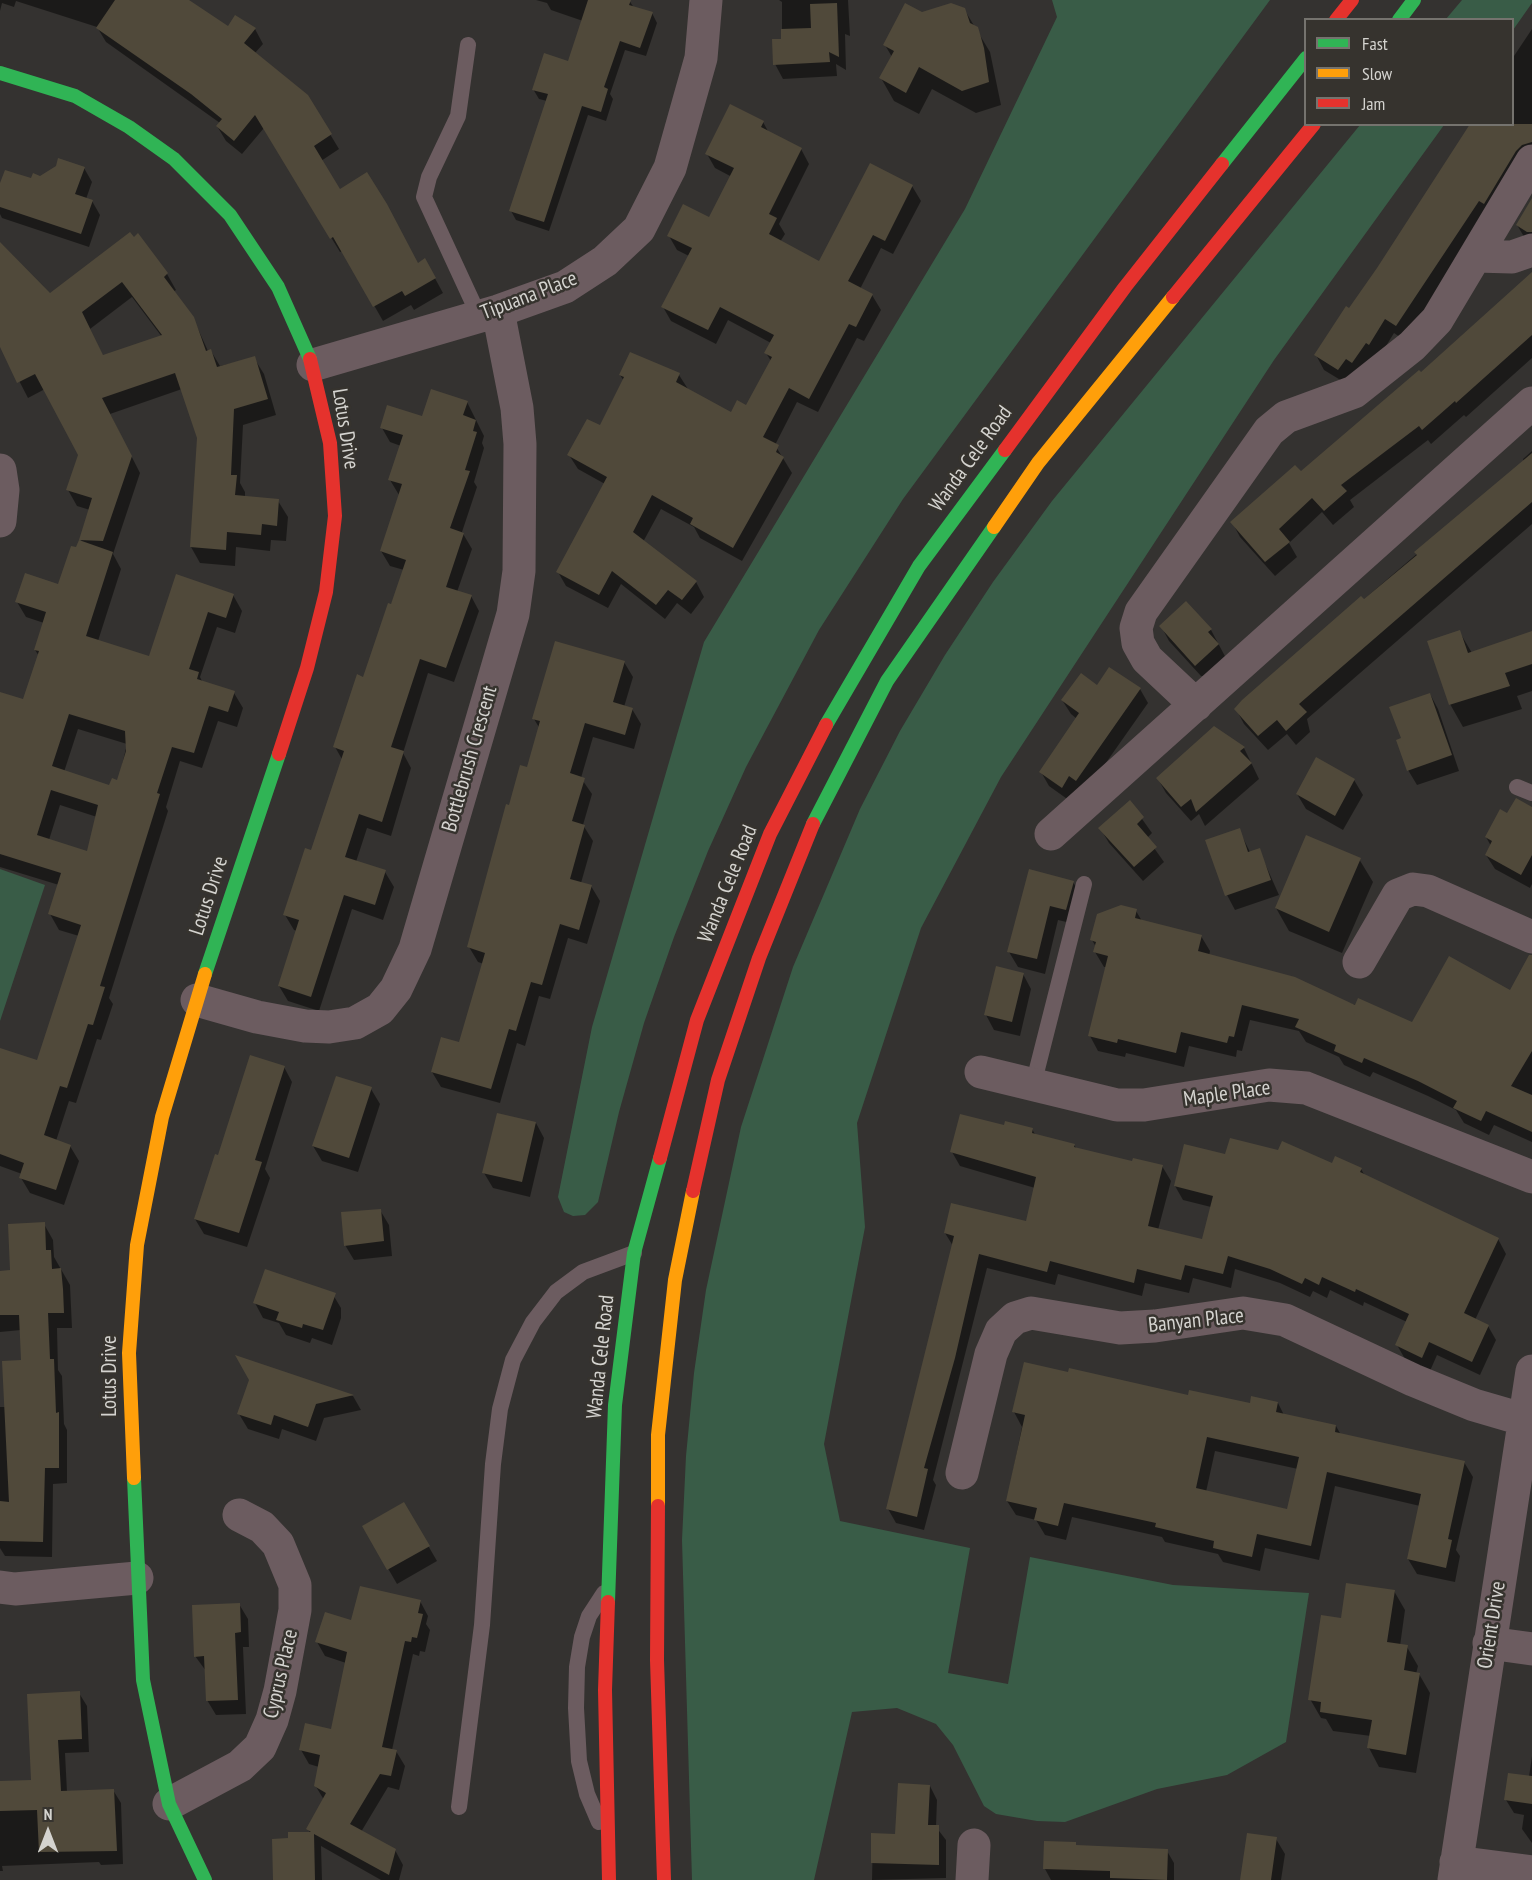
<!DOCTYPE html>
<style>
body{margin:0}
#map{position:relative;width:1532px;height:1880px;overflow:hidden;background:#343230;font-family:"PT Sans Narrow",sans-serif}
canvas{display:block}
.legend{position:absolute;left:1304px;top:18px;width:210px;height:108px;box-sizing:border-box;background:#36332e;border:2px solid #75736e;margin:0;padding:8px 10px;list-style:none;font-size:18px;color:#d4d3cf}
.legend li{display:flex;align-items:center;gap:12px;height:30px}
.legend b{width:30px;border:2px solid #75736e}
.north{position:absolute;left:18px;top:1802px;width:60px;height:60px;-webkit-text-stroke:4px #36332e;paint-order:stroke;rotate:0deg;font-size:16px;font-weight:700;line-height:24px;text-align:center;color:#d4d3cf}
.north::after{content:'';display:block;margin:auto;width:21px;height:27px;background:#d4d3cf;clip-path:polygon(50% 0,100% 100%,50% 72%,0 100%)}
</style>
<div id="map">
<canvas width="1532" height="1880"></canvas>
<ul class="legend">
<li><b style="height:8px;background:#30b455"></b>Fast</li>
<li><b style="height:8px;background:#ff9f0a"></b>Slow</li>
<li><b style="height:8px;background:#e5322d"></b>Jam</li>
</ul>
<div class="north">N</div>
</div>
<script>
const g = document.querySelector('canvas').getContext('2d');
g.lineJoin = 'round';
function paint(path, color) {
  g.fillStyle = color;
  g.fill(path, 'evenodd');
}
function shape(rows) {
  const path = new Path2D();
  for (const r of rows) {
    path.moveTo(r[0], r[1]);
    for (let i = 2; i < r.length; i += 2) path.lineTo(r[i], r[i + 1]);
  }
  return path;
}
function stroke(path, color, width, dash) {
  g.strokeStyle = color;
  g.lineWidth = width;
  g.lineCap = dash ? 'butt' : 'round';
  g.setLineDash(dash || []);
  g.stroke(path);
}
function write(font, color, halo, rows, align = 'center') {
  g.font = font + ' "PT Sans Narrow",sans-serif';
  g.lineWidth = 5;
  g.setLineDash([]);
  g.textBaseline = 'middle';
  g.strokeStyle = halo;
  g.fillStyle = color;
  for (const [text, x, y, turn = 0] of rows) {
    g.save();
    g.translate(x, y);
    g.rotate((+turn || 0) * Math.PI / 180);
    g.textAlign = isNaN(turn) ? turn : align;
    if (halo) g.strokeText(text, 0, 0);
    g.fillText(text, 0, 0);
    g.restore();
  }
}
paint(shape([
 [1052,0,1270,0,903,499,819,630,746,767,708,851,674,937,644,1023,619,1112,598,1202,585,1215,573,1216,564,1212,558,1197,592,1027,704,642,965,209,1057,17],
 [1462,0,1532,0,1532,3,1513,30,1512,20,1446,19],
 [1360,125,1444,125,1274,360,1001,777,921,928,857,1123,865,1227,824,1444,840,1521,970,1548,948,1673,1008,1684,1030,1557,1173,1585,1309,1593,1286,1742,1227,1775,1157,1789,1065,1822,1037,1821,996,1814,984,1806,953,1745,936,1724,897,1708,852,1712,814,1880,692,1880,682,1540,686,1456,694,1373,706,1290,741,1127,793,967,860,809,900,731,945,655,993,582,1052,501],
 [0,869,45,885,0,1021]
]), '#395c47');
paint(shape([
 [0,0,184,0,228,28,236,17,255,29,263,44,255,53,307,96,339,149,321,161,340,191,418,264,425,260,443,293,414,310,411,305,383,321,343,251,340,252,264,128,242,154,226,141,217,126,220,123,106,42,97,27,16,1,14,7,2,3,0,11],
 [536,0,629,0,634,8,652,13,657,23,646,56,625,50,610,94,613,99,606,121,588,115,549,231,516,220,511,211,547,101,539,99,533,89,569,63,583,21,551,10,547,3],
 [779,0,848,0,850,36,845,34,846,70,836,64,837,76,783,79,775,64,782,41,782,2],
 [964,9,990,52,1001,105,976,113,932,89,919,114,894,101,881,78,892,57,885,45,922,14],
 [1532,29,1532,159,1404,340,1394,333,1378,359,1347,384,1324,370,1316,355,1350,310,1512,124,1512,59],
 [763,122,769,133,801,149,809,164,779,224,785,234,780,242,819,263,912,186,921,201,893,254,881,248,860,289,872,295,881,310,864,341,857,338,818,412,797,402,775,445,792,473,742,561,700,538,694,527,661,509,643,542,696,582,704,597,691,614,677,603,665,619,621,584,608,608,566,586,558,572,605,484,578,469,569,455,600,428,624,381,620,375,631,354,679,375,688,389,731,414,747,407,771,361,766,353,771,343,728,320,716,344,671,321,663,307,689,256,677,250,669,236,710,219,732,177,715,168,707,154],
 [84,168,92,182,86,199,92,201,100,215,89,247,2,218,0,214,0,187],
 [1532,199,1532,244,1526,240,1517,225],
 [130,234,167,274,176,290,173,292,193,318,208,351,211,351,220,366,254,358,264,374,276,415,243,425,240,483,245,492,245,498,278,501,288,517,286,541,271,540,270,551,236,547,235,566,200,563,191,547,198,438,182,389,110,414,140,473,113,554,121,569,98,641,150,658,177,576,233,595,242,611,235,633,217,627,200,677,203,683,234,693,243,708,237,727,218,721,202,768,180,761,166,807,168,811,109,998,113,1004,101,1040,97,1039,76,1103,69,1101,56,1141,70,1146,79,1161,64,1205,30,1193,21,1178,22,1174,0,1166,0,1066,38,1062,79,936,59,930,50,914,59,885,0,867,0,694,24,701,39,656,35,650,44,623,26,617,17,602,59,586,83,543,80,539,90,510,77,506,68,490,79,455,45,389,28,398,0,344,0,244,50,295],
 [132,297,162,337,103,356,90,329],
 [78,729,127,744,118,782,110,786,64,772],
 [60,805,97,817,88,853,49,840],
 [1532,276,1532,358,1466,417,1464,415,1431,444,1428,440,1350,500,1354,507,1333,525,1322,512,1289,543,1297,557,1275,576,1240,537,1232,522,1301,472,1470,333],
 [467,402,484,436,482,443,484,448,474,482,477,487,462,532,472,549,457,592,471,596,479,611,454,682,428,673,403,753,411,768,391,836,367,828,356,862,385,872,394,887,383,920,352,909,319,1011,288,1001,279,986,297,931,294,930,285,915,312,852,343,761,335,747,364,679,404,570,390,566,381,551,399,495,390,480,401,446,390,442,382,428,423,418],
 [1532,451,1532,524,1307,719,1310,732,1296,745,1287,734,1268,750,1244,724,1236,709,1524,462,1523,459],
 [1161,626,1211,630,1227,660,1209,676,1201,676,1169,641],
 [1459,631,1472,653,1532,632,1532,691,1517,696,1522,709,1463,727,1450,704],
 [624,662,633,677,624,707,632,709,641,724,634,749,593,737,581,778,592,794,583,825,593,841,581,883,591,886,600,901,587,944,568,938,550,999,539,996,525,1046,517,1043,500,1103,441,1087,432,1072,460,1044,484,964,478,962,469,947,510,807,528,769,540,729,534,719],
 [1109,669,1140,689,1148,703,1084,794,1070,801,1049,786,1041,772,1077,719,1071,714,1062,700,1097,687],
 [1430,694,1438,709,1459,771,1417,785,1408,770,1402,739],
 [1244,748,1259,779,1205,826,1199,814,1191,821,1166,793,1158,779],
 [1354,780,1363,795,1343,830,1306,809,1297,794],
 [1130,802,1152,833,1147,838,1164,862,1143,881,1109,843,1100,828],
 [1532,809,1532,884,1530,888,1495,869,1486,855,1491,846,1486,837,1508,815],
 [1239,830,1250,852,1259,850,1279,895,1235,910,1227,895,1207,841],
 [1359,859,1373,882,1342,953,1289,931,1276,908],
 [1030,871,1073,882,1082,897,1075,924,1058,920,1045,974,1018,967,1009,952],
 [1136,911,1142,921,1201,936,1210,951,1209,956,1412,1024,1510,992,1532,978,1532,1142,1494,1125,1489,1135,1464,1123,1456,1110,1428,1096,1373,1072,1370,1077,1344,1065,1339,1057,1306,1042,1299,1031,1250,1020,1242,1051,1237,1050,1236,1057,1189,1046,1184,1067,1126,1053,1125,1057,1098,1051,1090,1036,1107,967,1104,967,1095,952,1096,947,1092,940],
 [1023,974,1031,989,1020,1036,994,1030,986,1015],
 [284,1067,292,1082,265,1169,270,1178,247,1247,204,1234,195,1219,219,1157],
 [371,1089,380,1104,358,1172,322,1161,313,1146],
 [536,1123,544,1138,530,1197,493,1188,484,1173],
 [1005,1127,1032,1129,1036,1136,1074,1145,1077,1149,1133,1163,1162,1166,1171,1181,1158,1230,1203,1241,1211,1207,1183,1200,1175,1186,1227,1156,1361,1169,1365,1176,1498,1239,1506,1254,1475,1320,1488,1326,1496,1340,1480,1375,1437,1355,1430,1371,1405,1359,1397,1345,1407,1322,1364,1302,1363,1306,1330,1290,1327,1298,1313,1291,1310,1297,1280,1283,1235,1269,1231,1288,1193,1278,1189,1293,1145,1283,1142,1296,1058,1274,1055,1285,987,1268,933,1480,936,1485,924,1530,896,1523,888,1509,953,1246,945,1233,1027,1223,1035,1188,960,1166,952,1152],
 [380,1210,389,1225,392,1256,354,1260,345,1245],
 [44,1224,53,1240,54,1257,70,1285,72,1328,57,1328,58,1370,62,1376,64,1424,67,1430,67,1483,53,1484,52,1557,5,1556,0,1548,0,1407,5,1407,23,1362,21,1330,0,1332,0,1272,12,1272],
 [332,1293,341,1308,341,1318,332,1345,312,1338,310,1343,286,1335,279,1323,263,1318,255,1303],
 [238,1357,353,1396,361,1410,324,1418,316,1441,282,1429,279,1439,248,1429,239,1414,251,1380],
 [1069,1374,1189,1396,1251,1405,1278,1403,1284,1415,1336,1426,1341,1435,1464,1462,1473,1477,1456,1550,1460,1556,1455,1582,1417,1574,1408,1559,1420,1506,1335,1486,1319,1560,1265,1548,1260,1571,1223,1562,1218,1554,1165,1542,1162,1537,1072,1517,1066,1540,1045,1535,1036,1520,1016,1515,1007,1501,1022,1427,1014,1412],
 [1215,1451,1298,1469,1289,1510,1206,1492],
 [404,1504,437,1561,397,1584,364,1527],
 [1394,1591,1405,1610,1400,1646,1407,1647,1418,1666,1416,1674,1419,1674,1430,1693,1416,1773,1379,1767,1369,1748,1371,1736,1333,1731,1326,1719,1321,1718,1310,1699,1342,1619],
 [420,1601,428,1616,426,1624,430,1630,425,1652,420,1651,419,1656,413,1654,392,1750,396,1751,405,1766,399,1790,388,1787,361,1832,395,1850,403,1865,399,1880,381,1880,321,1846,322,1880,274,1880,290,1840,310,1833,308,1829,324,1800,315,1785,319,1767,309,1764,301,1750,332,1731,346,1663,325,1656,317,1642,353,1622],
 [239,1604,248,1619,249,1647,243,1647,246,1714,216,1715,207,1700,206,1671,195,1656],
 [79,1693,87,1706,89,1752,65,1753,67,1792,113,1790,121,1803,123,1864,101,1865,99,1862,2,1866,3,1871,0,1871,0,1783,33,1782],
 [1532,1756,1532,1843,1522,1829,1524,1815,1514,1813,1506,1800,1529,1777],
 [930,1786,937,1800,936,1827,946,1840,946,1878,872,1880,873,1834,897,1835],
 [1276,1839,1285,1854,1281,1880,1241,1880],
 [1077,1847,1167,1851,1174,1863,1174,1880,1051,1880,1045,1869]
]), '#0007');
paint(shape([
 [115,0,189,0,228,26,235,15,256,28,244,43,308,95,332,134,314,146,340,189,367,172,387,204,418,263,425,258,436,278,405,296,402,291,373,307,333,237,330,239,255,115,234,141,216,126,222,119,191,94,96,28],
 [588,0,631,0,629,5,653,12,640,48,620,41,604,87,608,89,601,112,582,106,544,222,509,211,548,94,532,90,544,53,568,61],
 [837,3,839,57,829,52,830,62,773,65,772,39,781,39,781,29,811,28,810,4],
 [905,3,922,12,951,3,965,8,970,23,978,27,984,48,989,82,962,91,919,67,906,93,879,78,894,51,883,45],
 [730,104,764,121,761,127,802,148,769,214,777,218,769,234,819,261,870,163,913,185,885,241,873,235,848,281,873,294,856,327,849,324,809,399,789,388,763,437,779,445,776,452,784,457,733,548,690,524,693,518,652,495,633,532,697,581,682,600,668,590,656,605,612,571,599,595,556,572,607,477,567,455,587,419,600,425,624,377,619,375,630,352,680,373,676,382,731,412,737,400,746,405,772,357,764,353,774,335,720,307,708,330,661,307,692,248,667,236,683,204,709,217,734,168,705,154],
 [1470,124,1532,124,1532,142,1522,145,1516,151,1484,204,1479,201,1396,326,1385,319,1369,345,1366,343,1352,363,1346,359,1338,370,1314,355,1346,306,1349,308,1377,268],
 [58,158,85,167,75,194,93,200,81,234,0,207,0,183,5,170,31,178,33,173,40,176,56,166],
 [1532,198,1532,232,1527,232,1516,225],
 [130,232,134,237,138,233,168,273,164,277,194,317,206,351,211,349,217,367,255,356,268,399,234,409,231,475,237,475,235,495,279,499,277,526,262,524,261,535,227,532,226,550,190,547,197,438,175,373,102,398,132,456,103,541,79,540,92,498,66,490,78,455,35,374,17,383,0,347,0,242,50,293],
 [122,282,162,335,103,355,82,312],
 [1532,272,1532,335,1456,403,1455,401,1422,430,1419,426,1341,485,1347,491,1324,511,1312,498,1279,529,1290,542,1265,562,1230,522,1295,465,1301,471,1419,370,1421,372],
 [431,389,468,401,463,415,476,420,473,431,477,432,465,470,470,471,450,528,464,533,446,587,472,595,446,668,420,659,391,747,404,751,382,822,359,814,345,857,386,870,375,905,344,895,311,997,278,986,299,920,283,915,305,848,311,850,344,751,333,747,357,674,363,677,388,603,391,604,406,560,380,551,402,484,388,480,403,435,380,428,387,405,422,416],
 [1532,453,1532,502,1299,704,1307,712,1286,731,1277,720,1258,736,1234,709,1242,700,1361,596,1364,599,1417,555,1414,552],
 [79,540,113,552,86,636,149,656,176,574,234,594,226,618,208,612,189,669,199,672,197,679,235,691,228,712,209,706,194,753,172,747,157,793,160,794,100,986,105,987,93,1025,88,1024,67,1088,60,1086,44,1135,71,1145,56,1190,19,1178,24,1163,0,1154,0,1048,37,1060,81,925,48,914,61,873,0,854,0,692,23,699,39,651,34,650,46,612,15,602,25,573,58,584,71,546,76,547],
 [69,714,125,731,126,751,117,780,112,778,109,785,52,766],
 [51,790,98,805,87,851,37,835],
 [1186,601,1212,629,1208,632,1219,644,1195,666,1159,626],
 [1460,630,1468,653,1532,631,1532,664,1505,673,1510,686,1449,705,1427,641],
 [555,641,625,661,613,702,633,708,625,735,585,723,570,773,585,778,572,821,585,825,570,879,592,885,579,930,560,924,542,985,531,982,516,1031,509,1029,491,1089,431,1072,441,1037,459,1042,485,953,467,947,506,804,509,805,520,765,527,767,540,721,532,719],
 [1109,667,1141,688,1076,781,1069,776,1062,788,1039,772,1079,713,1061,700,1081,673,1097,685],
 [1430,693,1452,755,1407,771,1396,740,1401,738,1389,707],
 [1214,726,1245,747,1240,751,1252,763,1196,812,1191,799,1181,807,1156,778],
 [1316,757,1355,779,1335,816,1296,794],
 [1516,798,1532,807,1532,855,1521,875,1485,855,1492,841,1485,837,1500,809,1507,813],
 [1130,800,1144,817,1137,824,1157,847,1134,867,1098,828],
 [1240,828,1248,852,1260,848,1271,880,1225,896,1205,840],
 [1306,835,1361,858,1329,932,1275,908],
 [1029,869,1074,881,1066,910,1050,906,1037,959,1007,952],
 [1121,905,1137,909,1135,918,1202,935,1198,951,1295,977,1355,1005,1358,998,1412,1022,1449,956,1510,990,1529,955,1532,955,1532,1051,1511,1086,1532,1095,1532,1132,1486,1111,1481,1121,1453,1108,1457,1101,1418,1081,1364,1058,1362,1063,1334,1051,1336,1045,1295,1027,1299,1019,1242,1005,1234,1037,1229,1036,1227,1043,1181,1032,1176,1053,1118,1039,1117,1043,1088,1036,1108,956,1093,952,1096,942,1090,940,1097,914],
 [996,966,1024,973,1012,1022,984,1015],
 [250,1055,285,1066,255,1160,262,1162,239,1233,194,1219,215,1154,218,1155],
 [336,1076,372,1087,349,1158,312,1146],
 [497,1113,536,1122,522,1182,482,1173],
 [960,1114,1004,1125,1005,1121,1033,1128,1032,1133,1075,1144,1074,1147,1132,1161,1133,1158,1163,1165,1148,1226,1202,1239,1213,1196,1174,1186,1184,1144,1225,1154,1230,1138,1278,1150,1282,1141,1332,1163,1335,1156,1362,1168,1360,1172,1499,1238,1464,1313,1489,1325,1472,1362,1429,1342,1422,1358,1395,1345,1409,1314,1356,1289,1355,1292,1322,1277,1319,1285,1305,1278,1302,1284,1270,1269,1228,1256,1223,1274,1185,1265,1181,1280,1137,1269,1134,1283,1050,1261,1047,1272,979,1254,955,1358,924,1468,928,1469,917,1517,886,1509,954,1236,944,1233,951,1203,1026,1221,1036,1177,950,1152],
 [381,1209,384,1241,344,1246,341,1212],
 [45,1222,46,1250,51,1250,52,1269,61,1268,63,1289,64,1313,48,1313,50,1359,54,1359,56,1413,59,1412,59,1468,45,1468,43,1542,0,1541,0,1501,9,1502,2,1361,21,1360,19,1315,0,1315,0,1271,10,1270,8,1224],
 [265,1269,336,1293,323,1330,303,1324,302,1328,276,1320,279,1312,253,1303],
 [235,1355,354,1395,316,1404,308,1427,274,1415,271,1425,237,1414,249,1380],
 [1024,1362,1068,1372,1069,1368,1188,1395,1189,1390,1250,1403,1251,1396,1278,1402,1276,1412,1336,1425,1335,1432,1465,1461,1448,1539,1452,1540,1446,1568,1407,1559,1421,1494,1327,1472,1311,1546,1257,1534,1252,1557,1213,1548,1214,1541,1155,1527,1156,1523,1064,1503,1058,1526,1034,1520,1037,1508,1006,1501,1025,1415,1012,1412],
 [1207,1437,1299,1457,1287,1509,1196,1488],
 [404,1502,430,1546,387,1570,362,1526],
 [1346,1583,1395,1590,1387,1642,1408,1645,1404,1670,1420,1673,1406,1755,1367,1748,1372,1720,1320,1712,1321,1702,1308,1700,1321,1615,1341,1618],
 [360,1586,421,1600,418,1613,423,1614,417,1638,412,1637,411,1642,405,1641,382,1747,397,1750,391,1776,380,1774,350,1824,396,1849,389,1875,314,1834,315,1880,273,1880,272,1839,288,1838,288,1832,311,1832,306,1829,326,1793,314,1786,320,1755,299,1750,305,1723,331,1729,347,1652,315,1642,325,1612,351,1620],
 [240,1603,241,1632,235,1633,238,1700,206,1701,204,1656,194,1657,192,1605],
 [80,1691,82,1739,58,1740,61,1791,114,1789,117,1851,39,1852,37,1810,0,1811,0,1781,31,1780,27,1694],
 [1508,1773,1532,1776,1532,1804,1504,1800],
 [898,1783,930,1785,928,1825,939,1825,939,1865,871,1863,871,1833,895,1834],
 [1247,1833,1277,1837,1271,1880,1240,1880],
 [1044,1841,1076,1842,1076,1845,1168,1849,1167,1880,1110,1878,1110,1871,1043,1869]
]), '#50493a');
stroke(shape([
 [468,45,458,116,429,177,424,197,479,316],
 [1517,787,1532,793],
 [1033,1085,1084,884],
 [459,1807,482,1625,493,1464,500,1409,513,1360,533,1322,556,1292,583,1272,634,1253],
 [599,1822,587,1794,579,1761,576,1708,577,1667,582,1637,589,1616,604,1593]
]), '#6c5c60', 16);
stroke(shape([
 [1476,256,1512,257,1532,250],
 [313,365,498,311,565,287,605,261,639,229,670,168,701,58,706,0],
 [0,470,3,490,0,521],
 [1196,705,1147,659,1138,643,1136,628,1141,612,1269,431,1286,417,1354,392,1412,346,1437,320,1532,161],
 [1051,834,1532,403],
 [1359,962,1398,895,1413,889,1428,891,1532,937],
 [197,1000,257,1017,305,1026,329,1027,355,1023,380,1009,396,989,415,949,513,614,519,571,520,444,517,408,498,311],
 [981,1072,1117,1105,1144,1105,1269,1085,1306,1088,1532,1177],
 [962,1473,991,1354,1001,1331,1015,1318,1031,1313,1120,1328,1155,1326,1243,1313,1285,1320,1413,1380,1474,1405,1532,1422],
 [0,1587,15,1589,137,1578],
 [1489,1643,1532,1649],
 [169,1804,240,1766,260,1747,272,1720,280,1691,295,1610,295,1585,278,1544,262,1527,239,1515],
 [1456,1862,1532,1872],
 [972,1880,974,1845],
 [1454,1880,1532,1371]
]), '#6c5c60', 33);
stroke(shape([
 [1399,20,1414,0],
 [0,73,75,96,129,127,174,159,230,215,278,287,310,359],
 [1222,164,1306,58],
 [826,725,919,566,1005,450],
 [813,824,887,681,994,527],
 [205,974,279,754],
 [134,1478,143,1680,169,1804,205,1880],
 [608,1602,615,1405,634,1253,660,1158]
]), '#30b455', 14);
stroke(shape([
 [994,527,1038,463,1173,297],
 [134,1478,129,1353,137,1245,162,1117,205,974],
 [658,1506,658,1435,675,1280,693,1191]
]), '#ff9f0a', 14);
stroke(shape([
 [1336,20,1352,0],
 [1173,297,1314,124],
 [1005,450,1125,287,1222,164],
 [279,754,307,668,326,592,335,516,330,443,310,359],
 [660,1158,697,1020,770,834,826,725],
 [693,1191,718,1080,759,958,813,824],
 [658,1506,657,1660,664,1880],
 [608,1602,605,1690,609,1880]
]), '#e5322d', 14);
write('21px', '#d4d3cf', '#36332e', [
 ["Tipuana Place",529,296,-21],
 ["Lotus Drive",345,429,81],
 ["Wanda Cele Road",971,459,-54],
 ["Bottlebrush Crescent",470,759,-74],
 ["Wanda Cele Road",728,884,-68],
 ["Lotus Drive",209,896,-72],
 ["Maple Place",1227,1094,-8],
 ["Banyan Place",1196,1321,-6],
 ["Wanda Cele Road",601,1357,-84],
 ["Lotus Drive",110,1376,-90],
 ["Orient Drive",1492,1625,-81],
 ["Cyprus Place",281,1674,-77]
]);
</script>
